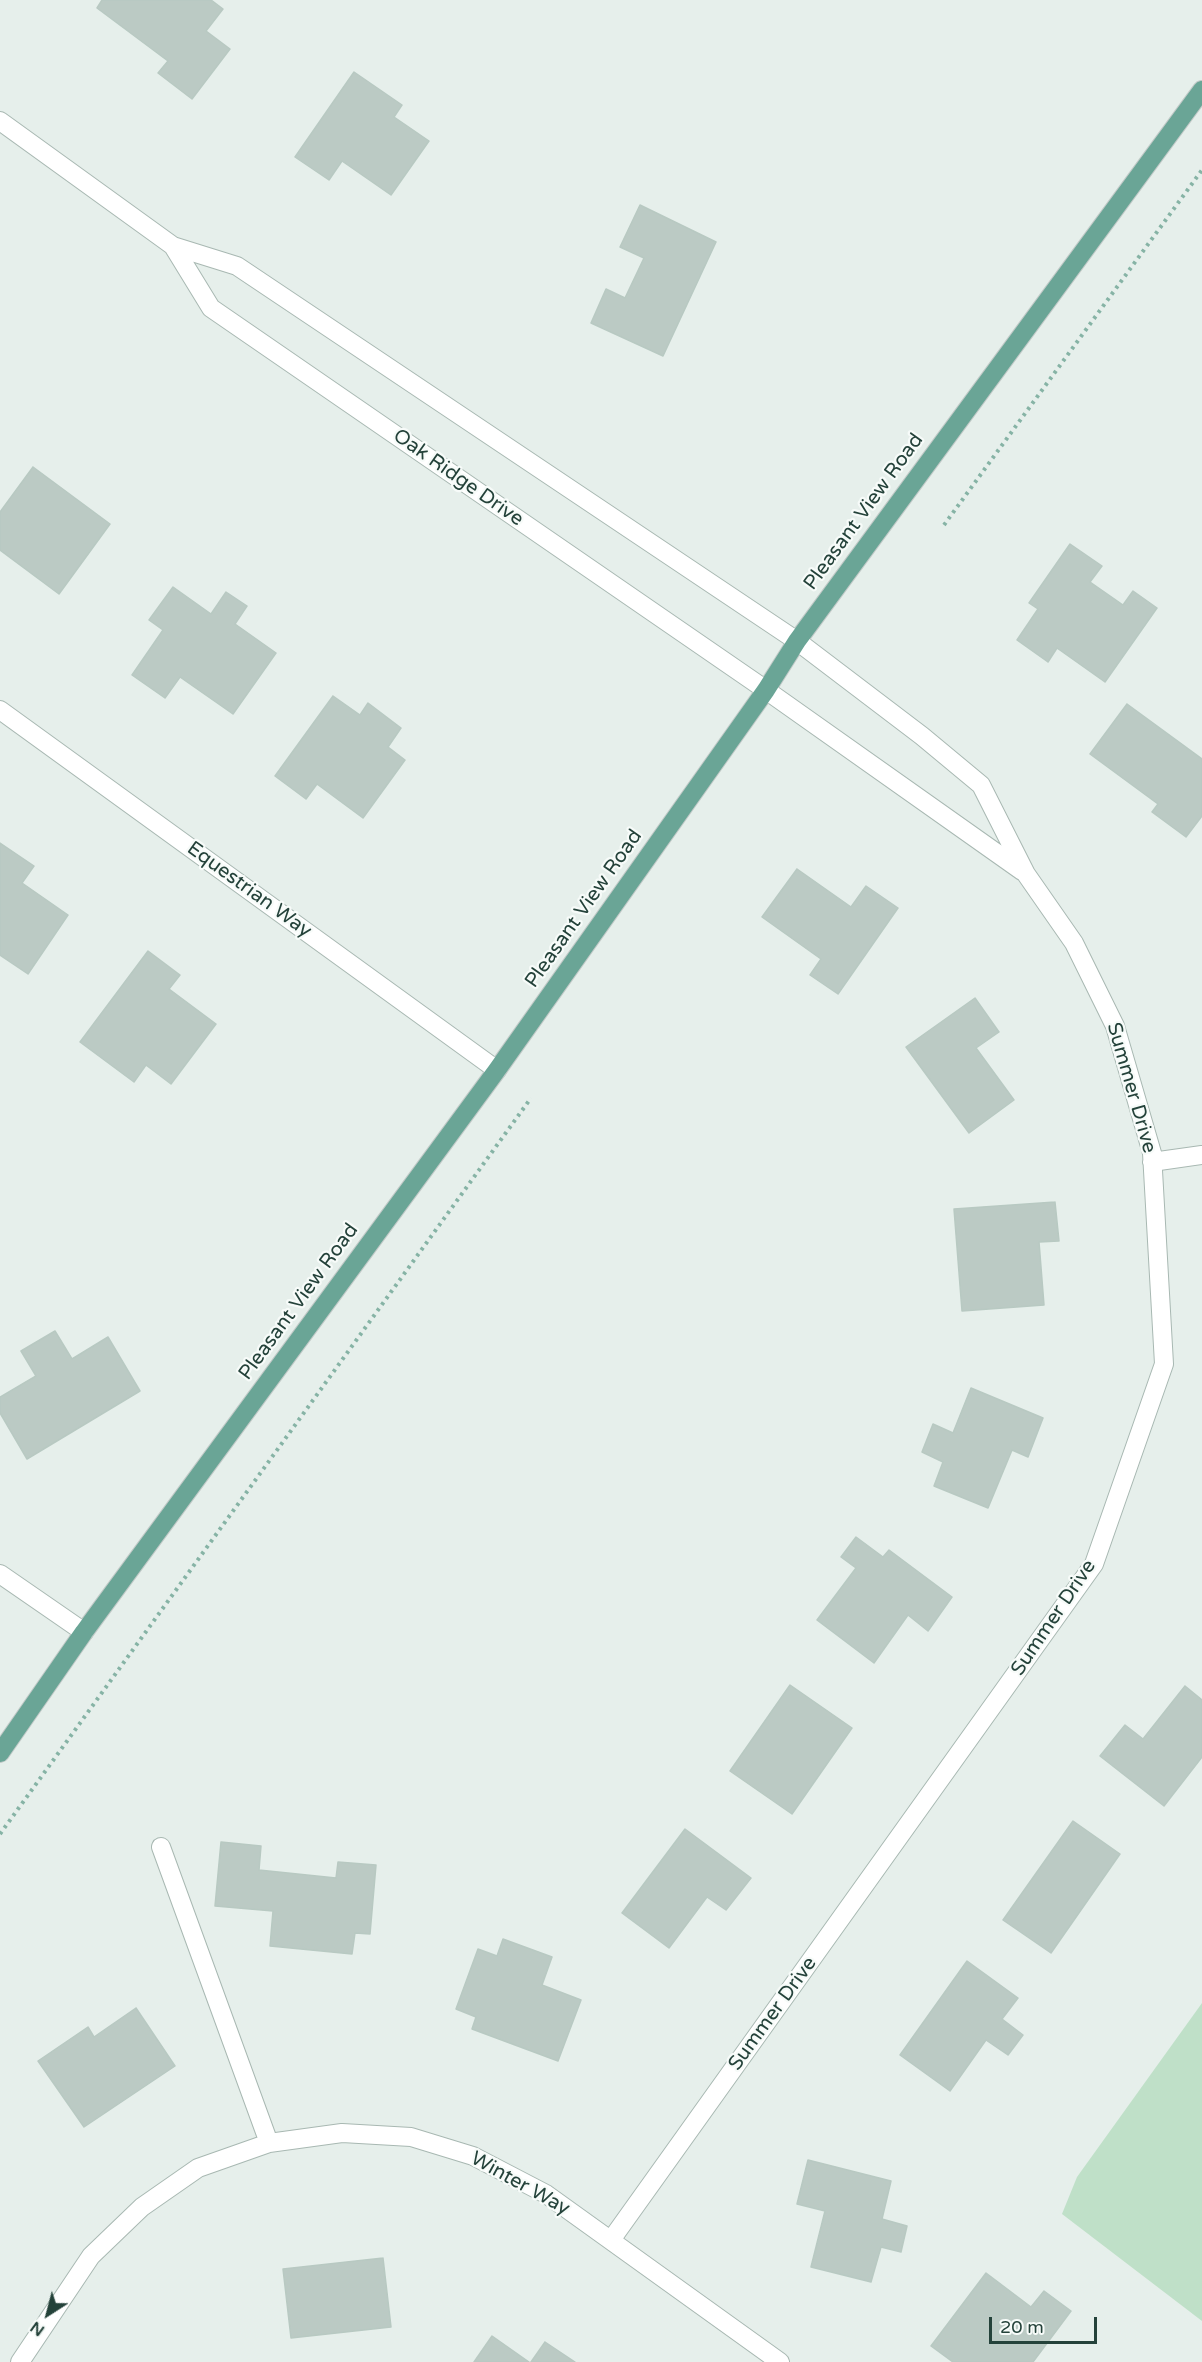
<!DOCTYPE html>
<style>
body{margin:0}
#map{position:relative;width:1202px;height:2362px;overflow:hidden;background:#e6efeb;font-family:"Varela Round",sans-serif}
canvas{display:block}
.north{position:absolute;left:18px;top:2284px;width:60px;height:60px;-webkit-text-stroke:4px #f7fbf9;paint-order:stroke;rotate:216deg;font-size:16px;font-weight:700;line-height:24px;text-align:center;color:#24423a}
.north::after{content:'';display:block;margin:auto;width:21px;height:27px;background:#24423a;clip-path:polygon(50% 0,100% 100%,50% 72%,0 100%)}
.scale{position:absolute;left:989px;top:2317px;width:108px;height:27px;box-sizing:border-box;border:3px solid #24423a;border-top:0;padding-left:8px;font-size:18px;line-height:21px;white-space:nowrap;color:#24423a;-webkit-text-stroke:4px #f7fbf9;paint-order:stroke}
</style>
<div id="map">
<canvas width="1202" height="2362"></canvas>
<div class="north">N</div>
<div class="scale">20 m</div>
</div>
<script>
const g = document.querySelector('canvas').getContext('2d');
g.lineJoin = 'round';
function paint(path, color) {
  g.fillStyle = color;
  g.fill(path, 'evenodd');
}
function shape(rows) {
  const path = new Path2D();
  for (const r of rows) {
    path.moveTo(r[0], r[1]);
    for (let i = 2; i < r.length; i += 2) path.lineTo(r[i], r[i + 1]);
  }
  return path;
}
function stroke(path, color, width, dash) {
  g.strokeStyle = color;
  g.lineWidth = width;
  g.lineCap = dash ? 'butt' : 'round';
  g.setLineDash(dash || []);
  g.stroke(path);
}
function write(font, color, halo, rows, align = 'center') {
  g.font = font + ' "Varela Round",sans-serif';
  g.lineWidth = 4.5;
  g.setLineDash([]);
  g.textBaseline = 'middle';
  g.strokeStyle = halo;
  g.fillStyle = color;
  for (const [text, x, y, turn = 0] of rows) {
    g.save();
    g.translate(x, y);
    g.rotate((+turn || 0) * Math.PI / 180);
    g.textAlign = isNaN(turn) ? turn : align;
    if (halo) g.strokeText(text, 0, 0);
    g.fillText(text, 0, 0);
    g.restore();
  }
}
paint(shape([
 [1202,2003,1202,2321,1062,2214,1077,2177]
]), '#bfe0c8');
const building = shape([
 [102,0,211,0,223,9,206,31,230,49,192,99,158,73,168,61,97,8,102,0],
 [354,72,402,105,394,117,429,141,391,195,342,161,329,180,295,157,354,72],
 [640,205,716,242,663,356,591,323,606,289,625,298,644,258,620,247,640,205],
 [33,467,110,524,59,594,0,550,0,512,33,467],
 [1070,544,1102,566,1090,582,1123,605,1133,591,1157,608,1105,682,1057,648,1048,662,1017,640,1038,609,1029,603,1070,544],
 [173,587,211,614,226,592,247,606,235,624,276,653,233,714,180,677,165,698,132,675,163,630,149,620,173,587],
 [333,696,360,715,368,703,401,728,388,747,405,760,363,818,317,784,306,799,275,776,333,696],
 [1127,704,1202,759,1202,816,1186,837,1152,812,1158,804,1090,754,1127,704],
 [0,843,34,866,22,883,68,915,28,974,0,955,0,843],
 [797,869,851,907,866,886,898,908,838,994,810,975,821,959,762,917,797,869],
 [148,951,180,975,169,989,216,1024,171,1084,146,1065,134,1082,80,1042,148,951],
 [975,998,999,1032,976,1048,1014,1100,969,1133,906,1047,975,998],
 [1055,1202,1059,1241,1039,1242,1044,1305,962,1311,954,1209,1055,1202],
 [55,1331,72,1359,108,1337,140,1391,27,1459,0,1413,0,1397,36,1376,21,1351,55,1331],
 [971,1388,1043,1418,1028,1457,1012,1450,988,1508,934,1486,943,1462,922,1452,933,1424,953,1433,971,1388],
 [856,1537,883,1557,889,1550,952,1597,928,1631,908,1615,874,1663,817,1620,856,1568,841,1557,856,1537],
 [790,1685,852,1728,792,1814,730,1771,790,1685],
 [1185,1686,1202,1700,1202,1757,1164,1806,1100,1756,1125,1725,1143,1739,1185,1686],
 [1073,1821,1120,1854,1051,1953,1003,1920,1073,1821],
 [685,1829,751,1878,726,1910,707,1897,669,1948,622,1913,685,1829],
 [221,1842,261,1846,259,1870,336,1878,338,1862,376,1865,370,1934,355,1933,352,1954,270,1946,273,1911,215,1906,221,1842],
 [503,1939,552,1957,542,1985,581,2000,558,2061,472,2029,476,2017,456,2009,478,1949,497,1956,503,1939],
 [967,1961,1018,1998,1002,2019,1023,2035,1008,2055,986,2040,950,2091,900,2055,967,1961],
 [136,2008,175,2066,84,2127,38,2061,88,2027,94,2037,136,2008],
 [808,2160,891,2181,882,2219,907,2226,901,2252,881,2247,871,2282,811,2267,825,2211,797,2204,808,2160],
 [383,2258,391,2327,291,2338,283,2269,383,2258],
 [986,2273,1031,2307,1044,2291,1071,2311,1033,2362,953,2362,931,2346,986,2273],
 [492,2336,529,2362,474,2362,492,2336],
 [545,2342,575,2362,531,2362,545,2342]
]);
paint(building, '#bbcac4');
stroke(building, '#b8c9c2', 1.5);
const minor = shape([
 [0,121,173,246,237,266,797,641,922,736,981,785,1026,874,1074,943,1115,1026,1152,1153,1164,1364,1094,1564,611,2240],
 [173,246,211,308,766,690,1022,871],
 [0,710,497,1070],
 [1152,1162,1202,1155],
 [0,1574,84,1632],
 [161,1847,269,2143],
 [20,2362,91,2256,142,2207,198,2168,269,2143,342,2133,411,2137,473,2156,546,2194,780,2362]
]);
const major = shape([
 [0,1753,84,1632,497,1070,766,690,797,641,1202,90]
]);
stroke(minor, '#a8b8b2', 20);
stroke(major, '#c2cac8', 20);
stroke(shape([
 [944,525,1202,170],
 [0,1834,531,1098]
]), '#86b3a5', 4, [3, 4.5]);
stroke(minor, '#fff', 18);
stroke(major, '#6aa596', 18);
write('20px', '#24423a', '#f7fbf9', [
 ["Oak Ridge Drive",458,478,35],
 ["Pleasant View Road",864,512,-54],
 ["Equestrian Way",249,890,36],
 ["Pleasant View Road",584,909,-55],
 ["Summer Drive",1131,1088,74],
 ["Pleasant View Road",299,1302,-54],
 ["Summer Drive",1054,1618,-56],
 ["Summer Drive",773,2014,-54],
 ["Winter Way",520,2184,29]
]);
</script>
